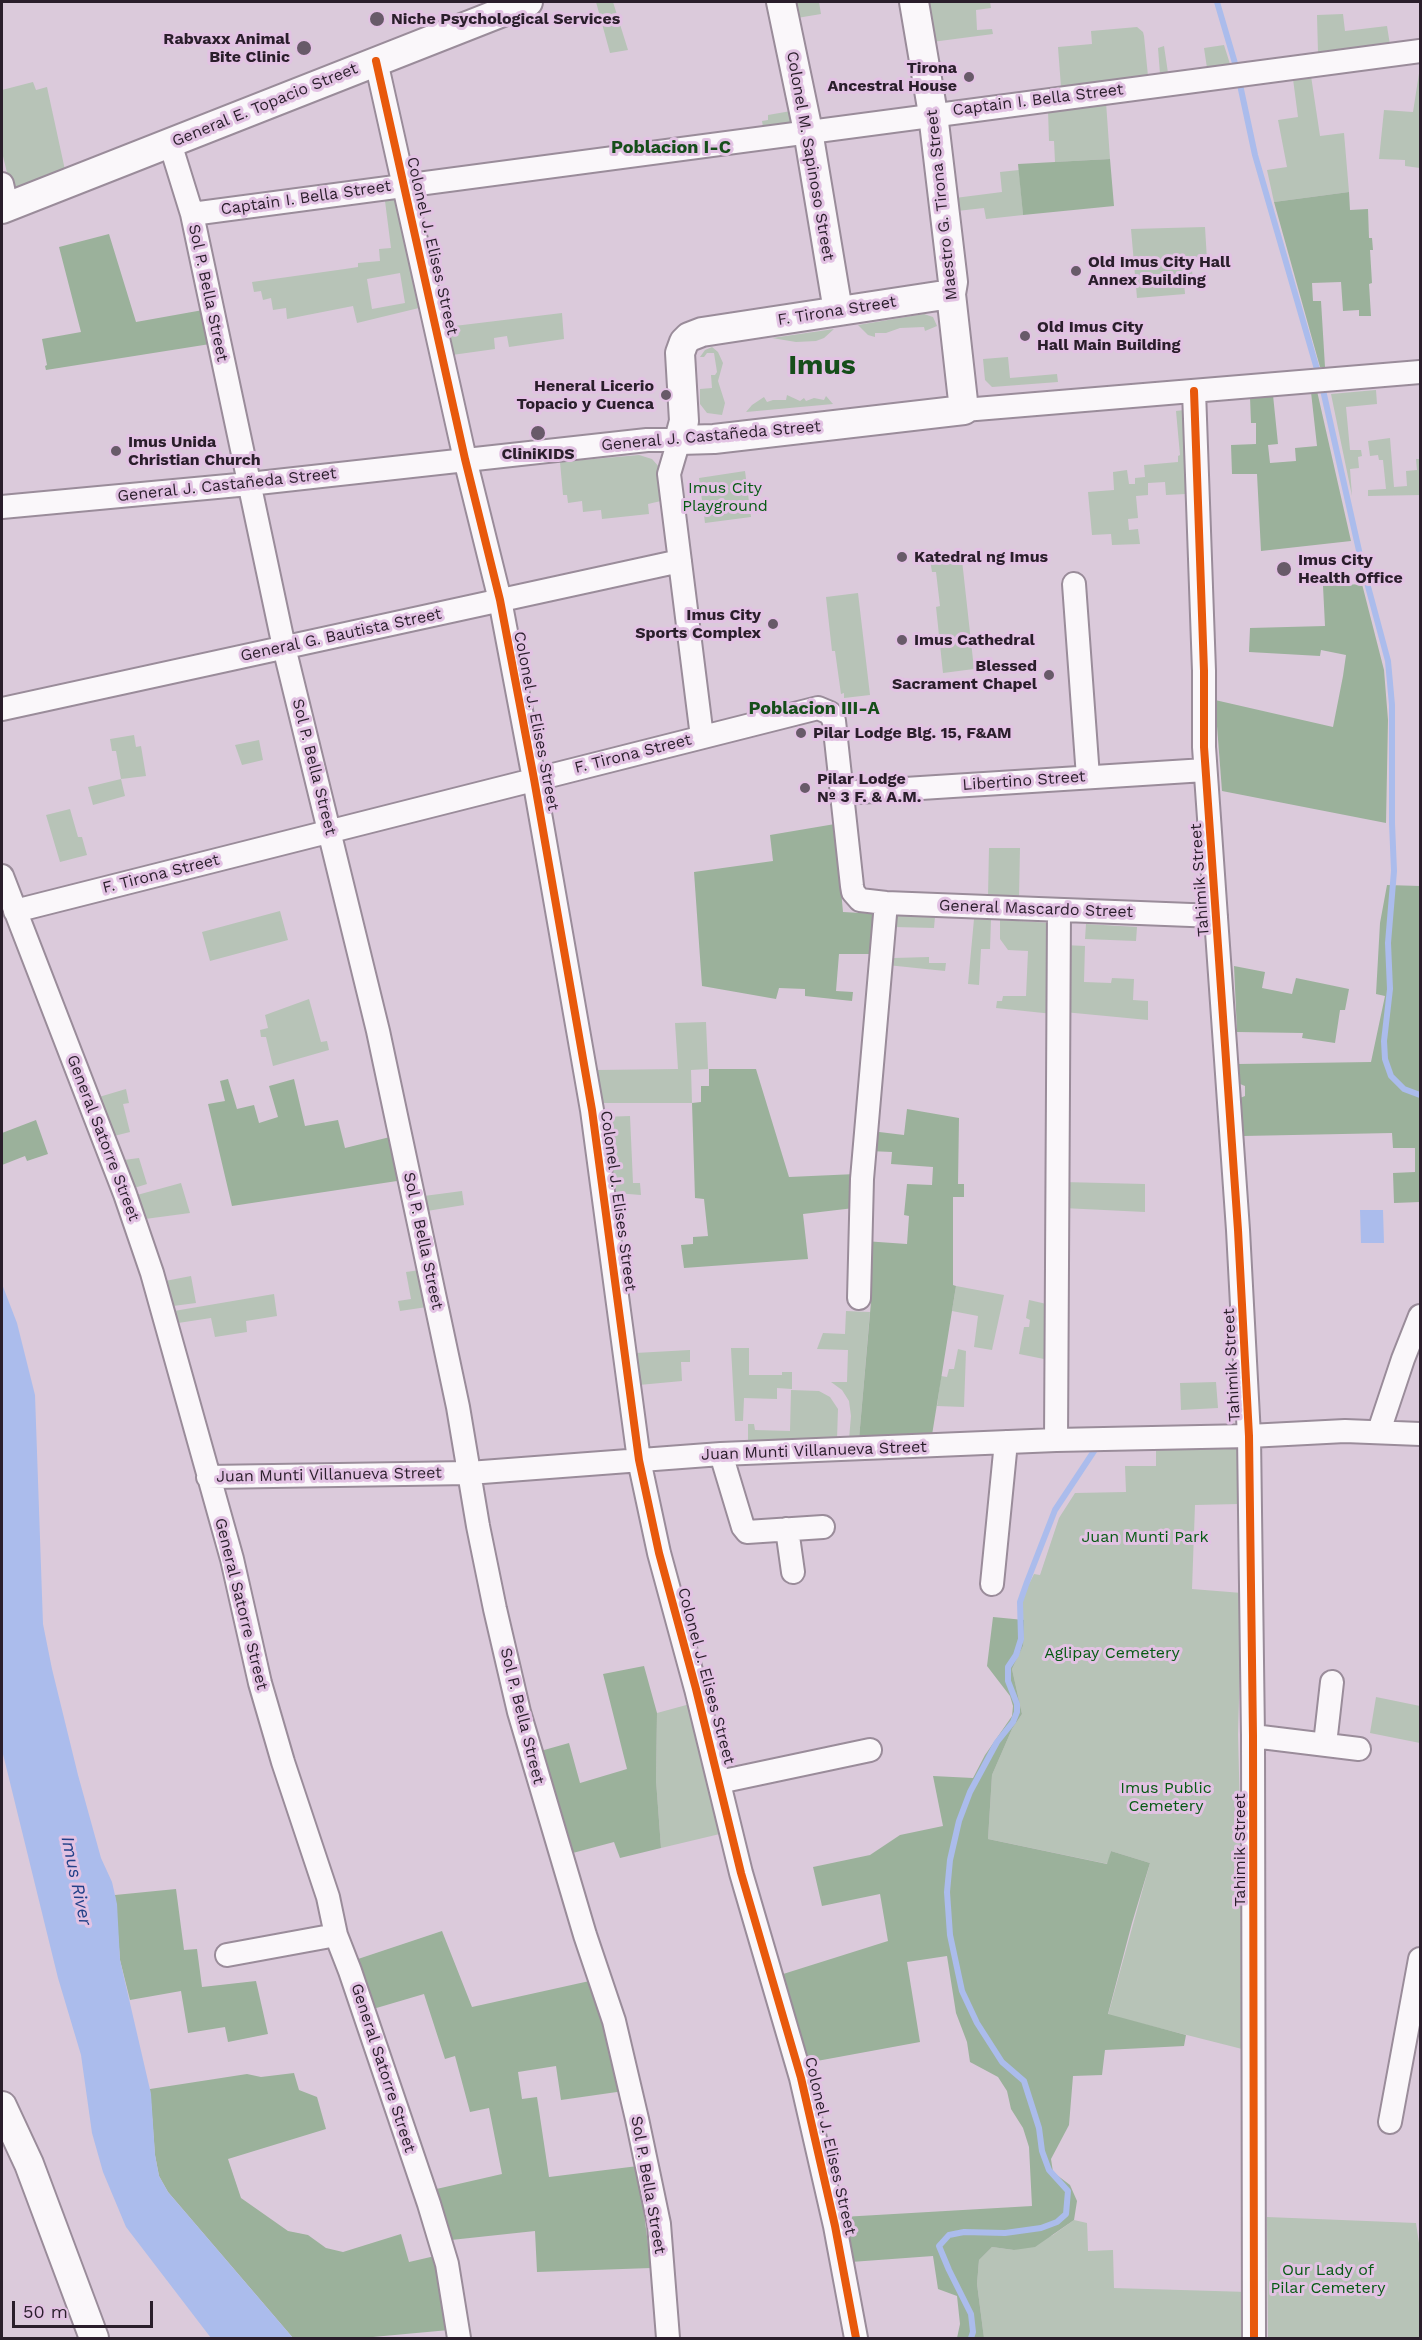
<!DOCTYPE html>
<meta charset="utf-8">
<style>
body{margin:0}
#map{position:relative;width:1422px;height:2340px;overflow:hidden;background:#dbcadb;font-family:"Work Sans",sans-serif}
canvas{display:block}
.frame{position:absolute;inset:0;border:3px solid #2a1e2b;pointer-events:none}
.scale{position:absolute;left:12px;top:2301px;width:141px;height:27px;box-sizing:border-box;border:3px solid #2a1e2b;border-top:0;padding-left:8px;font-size:18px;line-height:21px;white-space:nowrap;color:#2a1e2b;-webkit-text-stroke:4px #e2c2e3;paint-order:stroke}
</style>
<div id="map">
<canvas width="1422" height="2340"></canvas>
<div class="frame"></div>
<div class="scale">50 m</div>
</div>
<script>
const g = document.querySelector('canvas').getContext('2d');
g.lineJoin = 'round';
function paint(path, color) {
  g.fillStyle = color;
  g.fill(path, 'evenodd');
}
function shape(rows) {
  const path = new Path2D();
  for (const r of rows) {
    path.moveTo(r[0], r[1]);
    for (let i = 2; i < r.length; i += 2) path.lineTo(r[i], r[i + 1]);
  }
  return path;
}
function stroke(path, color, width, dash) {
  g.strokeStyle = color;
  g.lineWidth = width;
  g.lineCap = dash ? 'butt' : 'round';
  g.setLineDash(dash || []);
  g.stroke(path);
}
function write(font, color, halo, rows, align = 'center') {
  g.font = font + ' "Work Sans",sans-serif';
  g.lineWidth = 6;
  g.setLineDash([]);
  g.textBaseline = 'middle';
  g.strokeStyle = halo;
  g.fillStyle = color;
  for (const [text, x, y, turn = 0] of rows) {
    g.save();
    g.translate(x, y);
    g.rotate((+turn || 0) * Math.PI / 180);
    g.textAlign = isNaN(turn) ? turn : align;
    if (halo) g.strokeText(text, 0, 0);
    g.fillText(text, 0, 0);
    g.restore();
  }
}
paint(shape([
 [596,2,613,2,628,50,610,53],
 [793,2,819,2,821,14,797,18],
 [926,2,990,2,991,8,976,10,977,30,992,29,993,34,932,42],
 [1343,14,1345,31,1387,26,1390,45,1318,53,1317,15],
 [1137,27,1143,32,1144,36,1148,76,1061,87,1058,47,1092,44,1091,31],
 [1224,45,1230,64,1207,68,1204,48],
 [1164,46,1168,73,1160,74,1158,48],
 [1420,67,1420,168,1405,166,1405,160,1379,159,1384,110,1413,112],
 [1311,76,1320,136,1344,133,1349,192,1274,202,1267,170,1287,167,1278,120,1298,117,1293,79],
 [33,82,36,90,47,87,65,170,18,188,10,185,2,152,2,90],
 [1106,102,1110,159,1055,162,1054,141,1049,141,1048,110],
 [791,111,792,123,763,127,762,121,768,120,768,115],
 [1019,170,1023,215,986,219,984,208,957,211,955,198,1002,192,1000,172],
 [398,199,423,307,357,323,353,306,287,319,286,308,273,310,271,298,263,300,261,291,254,292,252,282,345,269,358,267,358,263,380,261,379,249,391,248,385,201],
 [400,273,405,303,372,309,367,279],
 [1205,227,1207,260,1191,261,1193,280,1184,280,1185,294,1137,298,1131,229],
 [562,313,564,339,509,347,507,336,494,338,495,349,452,355,446,327],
 [924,314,933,317,937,326,925,331,924,327,900,328,886,333,875,333,875,337,868,335,858,325],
 [834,329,824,338,816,341,796,342,772,338],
 [712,347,718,352,723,363,718,381,725,403,722,415,707,413,700,404,700,389,712,388,711,375,715,375,717,372,714,353,707,353,704,357,700,357,705,350],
 [1008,357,1010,378,1057,374,1058,382,992,387,985,380,983,359],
 [1376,390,1377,404,1346,407,1350,450,1361,450,1362,456,1358,457,1359,468,1350,469,1352,496,1331,394],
 [787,395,800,401,804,398,806,401,814,398,824,400,826,396,833,404,746,412,752,405,764,397,767,402,773,400,786,400],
 [1184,410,1186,494,1166,495,1165,482,1148,483,1148,495,1136,496,1138,518,1128,519,1129,530,1138,529,1140,544,1112,545,1111,534,1092,535,1088,492,1114,490,1113,472,1127,470,1129,484,1135,484,1135,478,1145,477,1144,465,1178,462,1178,456,1180,455,1176,411],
 [1390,438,1394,487,1407,486,1406,471,1417,470,1416,459,1420,459,1420,495,1368,496,1368,490,1386,489,1383,460,1379,460,1378,455,1370,456,1368,441],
 [639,455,652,459,660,468,661,501,648,504,649,514,602,519,601,510,583,512,582,501,568,503,567,495,563,495,560,462],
 [745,471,751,517,705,523,699,478],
 [961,551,974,669,943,673,936,607,940,606,936,572,932,572,929,554],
 [858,593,870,695,844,698,844,693,841,694,835,651,832,651,826,597],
 [134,735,136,747,141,746,146,776,121,779,125,796,93,805,88,787,121,779,116,751,112,751,110,739],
 [259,740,263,760,242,765,235,745],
 [70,809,78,837,82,837,87,855,60,862,46,815],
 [989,848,1020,848,1019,897,988,896],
 [280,911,288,940,210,961,202,932],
 [891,915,935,917,934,928,894,927,894,958,929,957,929,963,946,963,945,971,887,965],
 [974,919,991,920,990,949,981,949,979,985,968,984],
 [1000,920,1053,923,1053,1014,996,1008,997,1001,1002,1001,1003,996,1026,996,1028,951,1008,950,1000,939],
 [1086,924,1137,927,1136,941,1085,939],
 [1064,945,1085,946,1084,982,1111,983,1112,978,1134,979,1133,1000,1148,1001,1148,1020,1064,1012],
 [309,999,321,1042,327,1041,329,1050,273,1066,266,1037,261,1037,260,1030,268,1028,265,1015],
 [706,1022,708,1069,691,1070,692,1103,601,1103,595,1070,678,1069,675,1023],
 [126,1089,129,1103,123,1104,130,1132,114,1136,99,1097],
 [630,1116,633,1183,640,1183,641,1195,616,1193,603,1117],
 [139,1158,147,1184,134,1188,124,1160],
 [1063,1182,1145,1184,1145,1212,1063,1208],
 [181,1183,190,1213,145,1219,137,1195],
 [462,1191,464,1205,427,1211,424,1196],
 [420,1270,427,1307,400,1311,398,1301,411,1299,406,1272],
 [191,1276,196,1303,173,1306,165,1281],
 [956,1286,1004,1295,992,1350,974,1347,978,1316,952,1311],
 [274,1294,277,1316,246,1321,247,1332,215,1337,211,1318,178,1323,174,1311],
 [1029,1300,1051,1305,1049,1360,1019,1354,1024,1327,1029,1327,1030,1320,1026,1318],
 [846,1311,870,1312,859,1439,849,1439,851,1416,849,1401,842,1390,831,1382,847,1382,848,1350,817,1349,823,1333,845,1334],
 [731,1348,749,1348,749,1375,782,1375,782,1372,792,1372,792,1389,777,1388,777,1399,744,1398,743,1421,735,1421],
 [958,1349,966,1351,964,1407,937,1406,941,1376,947,1377,949,1369,954,1369],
 [690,1350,690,1362,681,1362,682,1381,639,1385,635,1353],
 [1216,1382,1218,1408,1181,1410,1180,1383],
 [791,1390,819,1391,830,1397,838,1409,837,1439,762,1443,762,1441,752,1441,752,1444,748,1443,748,1424,754,1424,755,1430,790,1431],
 [1156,1447,1238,1447,1239,1504,1195,1505,1192,1589,1242,1593,1238,1734,1246,2050,1108,2015,1150,1863,1111,1851,1108,1864,988,1839,992,1775,1012,1729,1022,1714,1012,1669,1023,1646,1023,1600,1027,1588,1034,1574,1040,1575,1059,1518,1075,1493,1126,1492,1125,1466,1156,1466],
 [1376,1697,1420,1706,1420,1743,1370,1733],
 [690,1704,724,1833,661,1848,656,1780,657,1713],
 [1267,2217,1416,2223,1420,2250,1420,2338,1268,2338],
 [1074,2220,1087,2223,1088,2251,1113,2250,1114,2288,1248,2292,1248,2338,984,2338,977,2284,979,2260,992,2247,1014,2250,1053,2235]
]), '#b7c3b7');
paint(shape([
 [1110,159,1114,206,1023,215,1018,164],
 [1349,192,1350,210,1368,209,1369,238,1372,238,1373,250,1370,250,1372,283,1369,284,1371,316,1359,316,1359,310,1343,311,1341,282,1312,283,1313,301,1321,301,1325,367,1320,367,1274,202],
 [109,234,136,322,203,310,210,344,46,370,45,366,47,365,42,339,81,332,59,247],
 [1317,391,1351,541,1261,551,1257,474,1232,474,1231,445,1256,444,1256,423,1251,423,1250,397,1273,395,1278,444,1268,445,1270,463,1296,461,1295,448,1317,446,1311,392],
 [1362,584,1384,670,1388,720,1386,823,1222,791,1215,700,1333,727,1343,676,1346,655,1321,650,1320,656,1249,652,1250,628,1325,626,1323,586],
 [835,824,843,912,879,914,877,954,839,954,836,991,853,992,852,1001,805,996,805,989,779,988,776,999,702,986,694,872,773,861,770,835],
 [1387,885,1420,886,1420,1202,1394,1203,1393,1173,1415,1172,1415,1148,1393,1148,1392,1133,1243,1136,1240,1098,1245,1096,1245,1086,1240,1084,1238,1064,1371,1062,1385,996,1376,994,1380,923],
 [1234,966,1265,972,1262,988,1292,994,1296,978,1349,989,1345,1010,1340,1010,1335,1043,1302,1038,1303,1033,1237,1032],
 [709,1069,756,1069,789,1177,856,1174,854,1208,803,1214,808,1259,684,1268,681,1245,693,1244,693,1237,708,1236,704,1199,695,1198,692,1103,701,1102,701,1086,709,1086],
 [228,1079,237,1109,254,1105,259,1123,278,1117,269,1086,294,1079,305,1126,338,1120,345,1148,390,1137,397,1181,232,1206,208,1104,225,1101,220,1081],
 [907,1109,959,1118,958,1184,964,1184,964,1197,953,1197,953,1285,956,1286,932,1435,859,1439,871,1302,864,1302,864,1241,907,1244,909,1216,904,1215,907,1184,932,1185,933,1167,891,1164,892,1152,869,1151,871,1131,904,1135],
 [36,1120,48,1154,27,1161,25,1156,2,1165,2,1133],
 [993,1617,1024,1620,1023,1646,1012,1669,1022,1714,1012,1729,992,1775,988,1839,1107,1864,1111,1851,1150,1863,1132,1923,1108,2014,1186,2035,1184,2046,1105,2050,1102,2075,1073,2076,1069,2125,1051,2159,1053,2172,1070,2185,1077,2201,1074,2220,1035,2247,1014,2250,992,2247,979,2260,977,2284,984,2338,957,2338,960,2324,957,2296,938,2289,933,2256,851,2262,842,2217,1032,2206,1029,2147,1023,2128,1011,2109,1007,2091,998,2077,970,2062,967,2042,956,2013,947,1956,907,1962,920,2042,806,2063,780,1975,888,1941,880,1894,822,1906,813,1867,870,1855,900,1835,943,1826,933,1776,973,1778,985,1755,1012,1716,1013,1706,1010,1696,987,1666],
 [644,1666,657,1713,656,1780,661,1848,620,1858,614,1842,569,1854,537,1752,569,1743,580,1783,627,1769,603,1674],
 [176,1889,184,1950,197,1949,202,1987,256,1981,268,2034,228,2042,225,2027,188,2033,181,1991,130,2000,120,1960,115,1895],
 [442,1931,472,2007,594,1980,624,2091,561,2100,556,2066,518,2072,522,2099,537,2097,549,2177,638,2166,651,2268,537,2272,535,2231,451,2240,432,2190,502,2174,489,2108,470,2112,455,2056,445,2059,424,1994,373,2009,358,1959],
 [294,2073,299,2090,317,2097,326,2129,228,2159,241,2198,288,2231,308,2235,326,2248,343,2252,401,2234,409,2262,435,2256,449,2330,362,2338,293,2338,168,2192,159,2176,155,2155,150,2089,247,2074,261,2077]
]), '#9bb19b');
paint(shape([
 [1360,1210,1383,1210,1384,1243,1361,1243],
 [2,1284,17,1323,35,1395,43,1624,52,1669,78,1775,101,1858,112,1882,117,1904,120,1960,151,2094,155,2155,159,2176,168,2192,293,2338,211,2338,126,2227,103,2172,92,2133,81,2055,58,1978,2,1750]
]), '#abbcec');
stroke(shape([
 [1217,2,1237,70],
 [1239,80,1255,155,1323,390,1362,564,1388,661,1392,705,1392,823,1394,871,1388,943,1390,989,1384,1041,1385,1059,1391,1076,1404,1089,1420,1095],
 [971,2338,973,2332,971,2314,949,2270,939,2246,949,2235,964,2232,1005,2233,1041,2228,1057,2222,1066,2214,1068,2191,1049,2170,1042,2151,1039,2128,1024,2081,1002,2062,977,2023,962,1991,950,1935,947,1892,950,1860,959,1821,970,1792,997,1742,1013,1722,1017,1712,1017,1704,1008,1681,1008,1667,1016,1655,1021,1639,1020,1602,1027,1582,1055,1510,1098,1445]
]), '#abbcec', 6);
const minor = shape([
 [376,61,465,459,500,600,534,779,592,1110,639,1460,659,1553,696,1689,741,1873,801,2078,835,2226,856,2338],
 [170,143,192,214,284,647,378,1031,458,1407,478,1526,495,1609,519,1712,585,1935,614,2021,637,2119,659,2224,668,2338],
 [2,184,7,206],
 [192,214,1420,51],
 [1194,391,1204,671,1204,747,1238,1230,1249,1436,1253,1736,1254,2338],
 [964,410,1420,372],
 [2,507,249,484,647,440,679,440,669,474,702,737],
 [1074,584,1088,777],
 [2,709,680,561],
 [842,793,1205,770],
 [2,876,125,1194,152,1273,232,1559,260,1683,283,1762,328,1897,336,1935,350,1971,429,2204,447,2264,459,2338],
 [15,911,818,708,830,713,834,721,852,886,853,892,860,900,886,903,1216,916],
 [859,1298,862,1179,886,903],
 [1379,1431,1403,1359,1420,1316],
 [1056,1440,1059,910],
 [721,1454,743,1527,747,1532,823,1527],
 [208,1477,469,1473,721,1454,1056,1440,1249,1436,1345,1431,1420,1434],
 [787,1529,793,1572],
 [992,1584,1006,1442],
 [1253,1736,1359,1749],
 [1325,1744,1332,1682],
 [719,1782,870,1750],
 [227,1955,336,1935],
 [1390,2122,1420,1959]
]);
const major = shape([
 [781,2,808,131,838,311],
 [914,2,933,114,953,282,951,294,964,410,714,439,679,440,684,421,680,353,684,342,689,337,702,332,951,294],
 [2,209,528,2],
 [2,2106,29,2164,94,2338]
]);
stroke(minor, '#9a8c9a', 26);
stroke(major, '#9a8c9a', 32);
stroke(minor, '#faf7fa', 22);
stroke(major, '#faf7fa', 28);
stroke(shape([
 [376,61,465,459,500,600,534,779,592,1110,639,1460,659,1553,696,1689,741,1873,801,2078,835,2226,856,2338],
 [1194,391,1204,671,1204,747,1238,1230,1249,1436,1253,1736,1254,2338]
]), '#e8590c', 8);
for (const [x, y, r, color] of [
 [377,19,8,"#685a69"],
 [304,48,8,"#685a69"],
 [969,77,6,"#685a69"],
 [1076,271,6,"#685a69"],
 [1025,336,6,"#685a69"],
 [666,395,6,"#685a69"],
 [538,433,8,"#685a69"],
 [116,451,6,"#685a69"],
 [902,557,6,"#685a69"],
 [1284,569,8,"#685a69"],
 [773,624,6,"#685a69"],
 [902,640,6,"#685a69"],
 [1049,675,6,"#685a69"],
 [801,733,6,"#685a69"],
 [805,788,6,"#685a69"]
]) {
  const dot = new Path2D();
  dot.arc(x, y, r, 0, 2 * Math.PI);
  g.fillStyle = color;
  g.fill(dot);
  stroke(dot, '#e2c2e3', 2);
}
write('bold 16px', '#2a1e2b', '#e2c2e3', [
 ["Niche Psychological Services",391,19],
 ["Rabvaxx Animal",290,39,"right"],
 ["Bite Clinic",290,57,"right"],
 ["Tirona",957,68,"right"],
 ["Ancestral House",957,86,"right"],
 ["Old Imus City Hall",1088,262],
 ["Annex Building",1088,280],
 ["Old Imus City",1037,327],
 ["Hall Main Building",1037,345],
 ["Heneral Licerio",654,386,"right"],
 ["Topacio y Cuenca",654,404,"right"],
 ["Imus Unida",128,442],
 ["Christian Church",128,460],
 ["CliniKIDS",538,454,"center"],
 ["Katedral ng Imus",914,557],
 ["Imus City",1298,560],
 ["Health Office",1298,578],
 ["Imus City",761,615,"right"],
 ["Sports Complex",761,633,"right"],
 ["Imus Cathedral",914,640],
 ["Blessed",1037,666,"right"],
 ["Sacrament Chapel",1037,684,"right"],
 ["Pilar Lodge Blg. 15, F&AM",813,733],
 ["Pilar Lodge",817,779],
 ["№ 3 F. & A.M.",817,797]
], 'left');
write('16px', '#2a1e2b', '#e2c2e3', [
 ["Captain I. Bella Street",1038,100,-7],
 ["General E. Topacio Street",265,105,-22],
 ["Colonel M. Sapinoso Street",810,156,80],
 ["Captain I. Bella Street",306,198,-8],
 ["Maestro G. Tirona Street",942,205,-96],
 ["Colonel J. Elises Street",432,246,77],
 ["Sol P. Bella Street",208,293,78],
 ["F. Tirona Street",837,311,-9],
 ["General J. Castañeda Street",711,436,-5],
 ["General J. Castañeda Street",227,485,-6],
 ["General G. Bautista Street",341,635,-12],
 ["Colonel J. Elises Street",536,721,79],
 ["F. Tirona Street",633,754,-14],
 ["Sol P. Bella Street",314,767,76],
 ["Libertino Street",1024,781,-4],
 ["F. Tirona Street",161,874,-14],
 ["Tahimik Street",1200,880,-94],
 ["General Mascardo Street",1036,909,2],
 ["General Satorre Street",103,1138,69],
 ["Colonel J. Elises Street",618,1201,82],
 ["Sol P. Bella Street",423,1241,78],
 ["Tahimik Street",1232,1365,-93],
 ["Juan Munti Villanueva Street",814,1451,-2],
 ["Juan Munti Villanueva Street",329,1475,-1],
 ["General Satorre Street",241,1604,76],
 ["Colonel J. Elises Street",706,1676,75],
 ["Sol P. Bella Street",522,1716,76],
 ["Tahimik Street",1240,1850,-90],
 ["General Satorre Street",383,2068,72],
 ["Colonel J. Elises Street",830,2146,77],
 ["Sol P. Bella Street",648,2185,80]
]);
write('16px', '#075b14', '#e2c2e3', [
 ["Imus City",725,488],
 ["Playground",725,506],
 ["Juan Munti Park",1145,1537],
 ["Aglipay Cemetery",1112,1653],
 ["Imus Public",1166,1788],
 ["Cemetery",1166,1806],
 ["Our Lady of",1328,2270],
 ["Pilar Cemetery",1328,2288]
]);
write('bold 18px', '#164e1a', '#e2c2e3', [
 ["Poblacion I-C",671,148],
 ["Poblacion III-A",814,709]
]);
write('italic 18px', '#224088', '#e2c2e3', [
 ["Imus River",76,1881,78]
]);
write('bold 28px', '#164e1a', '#e2c2e3', [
 ["Imus",822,366]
]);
</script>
